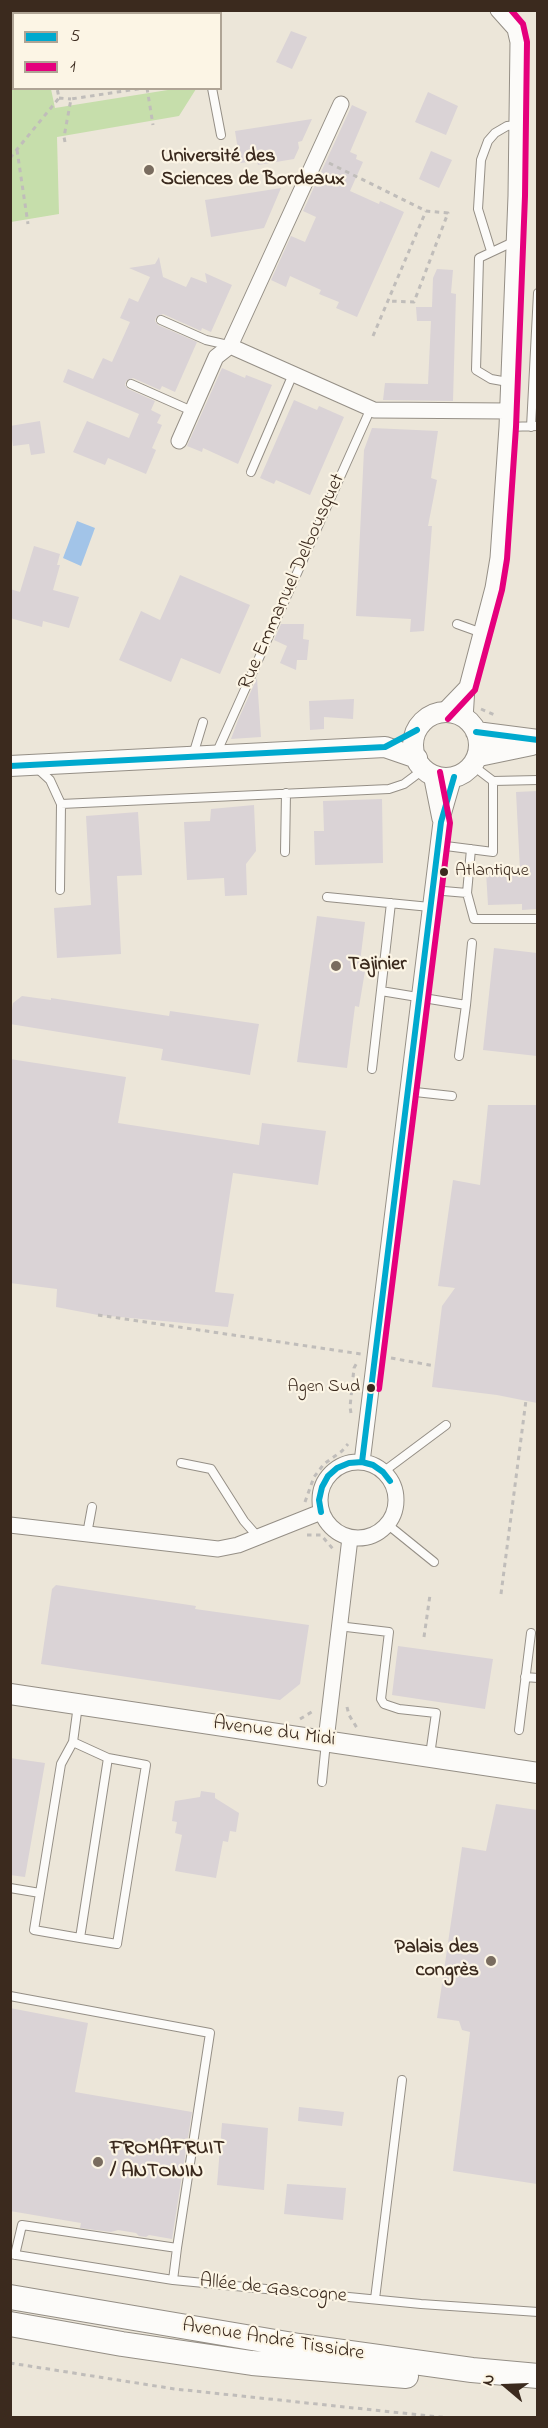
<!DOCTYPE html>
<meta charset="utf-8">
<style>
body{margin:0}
#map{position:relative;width:548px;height:2428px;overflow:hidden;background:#ece6d9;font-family:"Indie Flower",sans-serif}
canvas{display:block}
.frame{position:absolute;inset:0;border:12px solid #3b2a1e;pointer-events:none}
.legend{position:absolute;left:12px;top:12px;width:210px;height:78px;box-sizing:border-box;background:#fcf5e5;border:2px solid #afa495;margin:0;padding:8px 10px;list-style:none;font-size:18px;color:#3b2a1e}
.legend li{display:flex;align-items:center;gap:12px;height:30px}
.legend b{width:30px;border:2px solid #afa495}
.north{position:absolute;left:476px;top:2356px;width:60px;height:60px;-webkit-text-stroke:4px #fcf5e5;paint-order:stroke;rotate:289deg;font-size:16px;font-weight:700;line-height:24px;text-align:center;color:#3b2a1e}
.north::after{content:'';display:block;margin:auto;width:21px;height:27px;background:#3b2a1e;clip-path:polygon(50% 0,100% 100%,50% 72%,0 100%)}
</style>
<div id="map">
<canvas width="548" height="2428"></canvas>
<div class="frame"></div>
<ul class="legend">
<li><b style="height:8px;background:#00a9ce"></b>5</li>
<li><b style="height:8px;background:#e5007d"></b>1</li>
</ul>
<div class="north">N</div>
</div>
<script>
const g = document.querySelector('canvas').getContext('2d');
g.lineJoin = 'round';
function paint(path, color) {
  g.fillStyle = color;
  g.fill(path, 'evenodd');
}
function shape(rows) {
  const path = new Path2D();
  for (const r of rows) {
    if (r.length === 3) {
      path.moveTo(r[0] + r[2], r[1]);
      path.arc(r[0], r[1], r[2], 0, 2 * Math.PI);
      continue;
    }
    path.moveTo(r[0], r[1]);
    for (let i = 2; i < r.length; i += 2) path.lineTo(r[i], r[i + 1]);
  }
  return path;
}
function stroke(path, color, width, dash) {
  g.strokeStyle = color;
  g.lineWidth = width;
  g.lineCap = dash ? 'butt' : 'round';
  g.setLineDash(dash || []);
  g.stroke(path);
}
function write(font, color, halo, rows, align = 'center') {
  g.font = font + ' "Indie Flower",sans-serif';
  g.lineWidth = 4.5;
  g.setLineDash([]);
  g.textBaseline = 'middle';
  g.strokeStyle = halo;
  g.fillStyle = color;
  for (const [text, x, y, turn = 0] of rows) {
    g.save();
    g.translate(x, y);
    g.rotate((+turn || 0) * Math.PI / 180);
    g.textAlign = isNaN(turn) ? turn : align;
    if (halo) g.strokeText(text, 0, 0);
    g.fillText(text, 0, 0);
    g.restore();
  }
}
paint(shape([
 [11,45,13,45,14,88,51,89,55,108,174,89,196,89,179,116,57,137,59,214,11,222]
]), '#c6deab');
paint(shape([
 [77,521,95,528,81,566,63,558]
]), '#a2c4e8');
paint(shape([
 [291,31,307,37,292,69,276,62],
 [428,92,458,106,446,135,415,122],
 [352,105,367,112,350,152,357,155,356,159,363,162,350,191,379,204,380,201,404,212,357,317,336,308,339,302,319,294,321,290,290,276,286,287,271,280,291,236,305,242,316,217,303,211],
 [312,119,302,141,298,142,299,148,294,159,258,165,257,161,240,163,235,131],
 [431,151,452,160,439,188,419,179],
 [281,188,264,228,211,237,205,200],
 [159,257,163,277,186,287,191,277,207,283,205,273,232,285,211,332,202,328,201,331,163,314,156,317,155,321,158,325,197,342,175,392,162,386,160,390,133,378,126,381,125,385,128,389,155,401,151,410,161,415,157,423,162,425,152,448,156,450,146,474,108,458,105,465,73,452,87,421,129,438,139,414,63,382,68,369,93,379,103,358,112,362,130,322,120,318,129,298,138,302,150,277,129,268,155,264],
 [437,269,453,270,451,293,456,294,453,401,383,400,385,383,428,384,431,321,417,321,416,307,432,307,433,278],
 [222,368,245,378,246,375,272,385,238,464,203,448,202,452,187,446],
 [294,400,317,410,319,406,344,417,310,495,276,480,274,484,260,478],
 [40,421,45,453,31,455,29,444,13,446,10,426],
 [372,428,438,431,431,478,437,480,428,526,432,526,424,631,410,632,411,619,356,616,364,450],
 [34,546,60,554,57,565,60,565,53,590,79,597,69,628,43,621,42,627,10,618,10,589,20,592],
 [180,575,250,605,220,674,181,658,171,682,119,660,141,611,160,620],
 [281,624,304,624,303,639,309,640,307,660,297,660,296,670,280,663,287,646,274,640],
 [257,678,261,737,231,739,238,720],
 [354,699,353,719,324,717,324,729,310,730,309,701],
 [537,791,537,909,522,910,522,904,488,905,486,872,520,870,516,792],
 [382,799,383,863,315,865,314,831,324,831,323,801],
 [254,805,256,851,246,864,247,895,225,896,224,878,187,880,184,822,210,821,211,809],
 [138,812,142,875,117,876,121,954,57,958,54,908,91,905,86,816],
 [317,916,365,922,359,970,365,971,359,1007,355,1006,347,1068,297,1062],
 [494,948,537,953,537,1056,483,1050],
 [22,996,51,1000,51,998,169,1016,170,1011,259,1024,250,1075,161,1060,163,1049,10,1024,13,1003],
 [10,1059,126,1077,118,1123,259,1145,262,1123,326,1131,318,1185,233,1173,215,1292,234,1294,228,1327,98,1315,56,1307,57,1289,10,1283],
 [488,1105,537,1105,537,1403,497,1395,432,1387,442,1306,455,1288,438,1286,453,1180,480,1185],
 [56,1585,196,1606,195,1609,309,1625,300,1684,280,1700,41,1664,52,1589],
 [398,1646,493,1659,485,1709,392,1695],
 [10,1758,45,1763,25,1877,10,1875],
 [201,1791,215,1793,215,1798,239,1813,236,1832,230,1831,228,1842,223,1841,216,1878,175,1871,182,1835,175,1833,177,1822,172,1821,175,1801,200,1797],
 [496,1804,537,1810,537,2184,453,2171,470,2032,462,2030,459,2021,437,2018,462,1847,486,1851],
 [10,2008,88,2023,75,2092,192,2112,172,2239,149,2235,146,2237,139,2236,136,2233,118,2230,111,2232,80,2228,81,2223,10,2211],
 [299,2107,344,2112,342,2126,298,2121],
 [222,2123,268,2128,264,2190,217,2185],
 [287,2184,346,2188,343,2220,284,2214]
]), '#dad3d6');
const service = shape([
 [212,88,221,135],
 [491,251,478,209,481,160,488,141,495,133,507,126,517,125],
 [161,320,206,340,228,345],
 [508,382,491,379,476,370,479,258,513,242],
 [131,384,192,411],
 [507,427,538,426],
 [531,427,538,293],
 [251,472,293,374],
 [457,624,482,633],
 [216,754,371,408],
 [193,755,203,722],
 [37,768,50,780,61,804,60,890],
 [493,781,538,780],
 [61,804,389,789,404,784,424,769],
 [438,845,493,852,493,781,472,765],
 [285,852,286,793],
 [432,890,467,893,471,849],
 [467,893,474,919,538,919],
 [327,897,430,907],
 [381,991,466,1005,472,943],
 [459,1056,466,1005],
 [372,1069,391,903],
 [406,1091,452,1096],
 [181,1463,211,1469,244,1521,258,1537],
 [383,1472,446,1425],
 [387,1524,434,1562],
 [87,1534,92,1507],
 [338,1626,389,1632,381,1699,384,1704,399,1709,436,1713,430,1755],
 [525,1677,538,1678],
 [519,1730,531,1633],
 [73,1742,108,1758,80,1938,34,1930,61,1764,73,1742,78,1705],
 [322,1782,326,1742],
 [10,1888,40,1893],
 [80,1938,117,1944,146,1765,108,1758],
 [10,1996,210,2033,177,2248],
 [10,2254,173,2280,421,2304,538,2312],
 [15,2255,22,2225,177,2248,173,2280],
 [375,2299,402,2080]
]);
const minor = shape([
 [341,104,230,346,374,410,507,411],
 [179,441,216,357,230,346],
 [442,713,467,687],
 [465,719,467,687,493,588,498,558,507,427,516,196,518,42,515,29,498,10],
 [431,774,440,819],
 [362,1462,441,822,454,777],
 [358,1500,38],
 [10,1525,218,1549,238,1545,321,1512],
 [326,1740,350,1538]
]);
const tertiary = shape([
 [446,745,33],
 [476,732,538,740],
 [479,756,532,745],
 [10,766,385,747,417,758],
 [10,1694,538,1773]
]);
const primary = shape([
 [10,2297,299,2346,472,2370,538,2376],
 [10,2324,122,2344,252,2363,406,2376]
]);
stroke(service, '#958f86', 10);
stroke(minor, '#958f86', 17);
stroke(tertiary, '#958f86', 22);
stroke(primary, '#958f86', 26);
stroke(shape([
 [134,10,135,14],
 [10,86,14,86],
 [147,88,153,125],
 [59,98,71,99],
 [65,142,64,137,71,99,144,88],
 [17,150,28,224],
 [10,158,59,98,57,88],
 [329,163,426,211,448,213,414,302,387,301],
 [373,336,426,211],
 [481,709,497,716],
 [98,1315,361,1354],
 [391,1358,435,1366],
 [351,1413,350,1407,354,1368,358,1361],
 [305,1502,314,1477,324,1464,342,1451,348,1444],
 [307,1535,321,1535,333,1549],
 [501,1594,526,1400],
 [424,1637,430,1595],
 [347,1707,349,1715,357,1728],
 [300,1719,315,1710],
 [10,2363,175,2389,449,2418]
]), '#c0bdba', 3, [4.5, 4.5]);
stroke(service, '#fcfbf9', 8);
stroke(minor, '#fcfbf9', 15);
stroke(tertiary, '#fcfbf9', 20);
stroke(primary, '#fcfbf9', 24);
stroke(shape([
 [476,732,538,740],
 [10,766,385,747,417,730],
 [362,1462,441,822,454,777],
 [321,1512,319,1500,322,1487,328,1476,337,1468,349,1463,362,1462,373,1465,383,1472,390,1481]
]), '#00a9ce', 6);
stroke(shape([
 [448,719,475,690,502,590,507,559,516,427,525,196,527,42,523,24,511,10],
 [379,1389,450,823,440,772]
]), '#e5007d', 6);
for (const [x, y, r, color] of [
 [149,170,6,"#796c5f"],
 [444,872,5,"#3b2a1e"],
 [336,966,6,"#796c5f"],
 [371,1388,5,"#3b2a1e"],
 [491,1961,6,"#796c5f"],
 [98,2162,6,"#796c5f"]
]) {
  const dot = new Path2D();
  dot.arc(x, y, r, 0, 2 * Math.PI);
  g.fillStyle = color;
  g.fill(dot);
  stroke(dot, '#fcf5e5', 2);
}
write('18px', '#3b2a1e', '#fcf5e5', [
 ["Atlantique",455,872],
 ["Agen Sud",360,1388,"right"]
], 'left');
write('bold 20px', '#3b2a1e', '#fcf5e5', [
 ["Université des",161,158],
 ["Sciences de Bordeaux",161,181],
 ["Tajinier",348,966],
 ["Palais des",479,1949,"right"],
 ["congrès",479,1972,"right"],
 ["FROMAFRUIT",110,2150],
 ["/ ANTONIN",110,2173]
], 'left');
write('20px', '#3b2a1e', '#fcf5e5', [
 ["Rue Emmanuel Delbousquet",293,582,-66],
 ["Avenue du Midi",274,1733,8],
 ["Allée de Gascogne",273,2290,6],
 ["Avenue André Tissidre",273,2341,9]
]);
</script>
